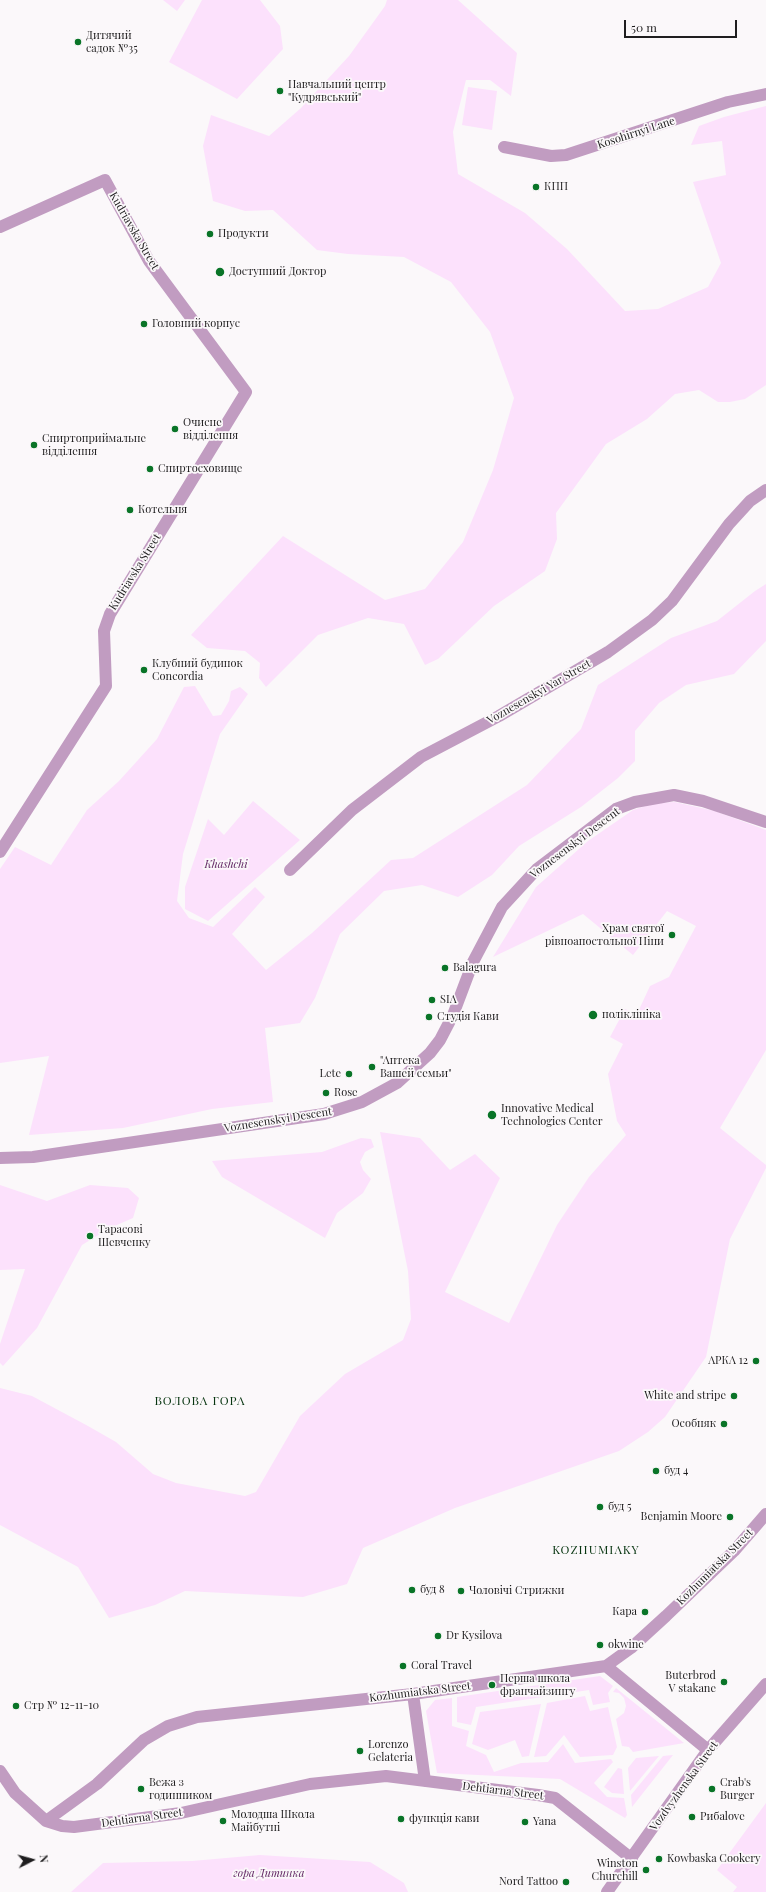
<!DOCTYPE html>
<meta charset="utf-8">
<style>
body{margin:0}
#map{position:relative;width:766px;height:1892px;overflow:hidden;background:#fbf8fa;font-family:"Playfair Display",serif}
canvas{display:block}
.north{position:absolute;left:12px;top:1840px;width:40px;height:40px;-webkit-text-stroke:3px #fbf8fa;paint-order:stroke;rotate:84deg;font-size:11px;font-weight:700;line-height:16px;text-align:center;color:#1f1e1f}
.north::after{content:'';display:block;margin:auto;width:14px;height:18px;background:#1f1e1f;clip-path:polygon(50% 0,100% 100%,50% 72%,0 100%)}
.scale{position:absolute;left:624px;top:20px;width:113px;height:18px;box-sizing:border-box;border:2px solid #1f1e1f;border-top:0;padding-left:5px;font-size:12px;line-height:14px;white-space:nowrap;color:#1f1e1f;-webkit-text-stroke:3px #fbf8fa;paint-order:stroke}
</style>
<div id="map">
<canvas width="766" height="1892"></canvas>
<div class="north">N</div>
<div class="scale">50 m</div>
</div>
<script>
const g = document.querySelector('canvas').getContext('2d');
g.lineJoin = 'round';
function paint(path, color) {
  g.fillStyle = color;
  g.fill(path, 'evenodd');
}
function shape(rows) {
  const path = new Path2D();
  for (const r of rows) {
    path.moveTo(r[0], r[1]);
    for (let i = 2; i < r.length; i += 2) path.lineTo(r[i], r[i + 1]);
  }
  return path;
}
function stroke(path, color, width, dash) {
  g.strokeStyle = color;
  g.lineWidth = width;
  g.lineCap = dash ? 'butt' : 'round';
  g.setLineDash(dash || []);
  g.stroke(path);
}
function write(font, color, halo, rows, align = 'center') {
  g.font = font + ' "Playfair Display",serif';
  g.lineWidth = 3.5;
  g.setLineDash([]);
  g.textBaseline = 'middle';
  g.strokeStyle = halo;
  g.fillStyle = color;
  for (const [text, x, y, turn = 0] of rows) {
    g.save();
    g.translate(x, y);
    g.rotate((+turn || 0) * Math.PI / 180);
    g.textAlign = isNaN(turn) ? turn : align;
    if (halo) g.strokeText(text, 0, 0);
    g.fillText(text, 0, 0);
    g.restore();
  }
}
paint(shape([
 [163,0,185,0,177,11],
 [202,0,260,0,280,26,283,49,237,99,169,62],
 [387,0,458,0,517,53,511,96,490,80,466,80,453,132,458,174,525,213,567,249,625,311,658,309,708,287,721,263,693,182,726,175,722,141,691,145,699,126,724,117,766,106,766,385,745,399,730,402,718,402,699,390,675,394,647,419,606,444,556,513,557,539,545,571,494,606,438,659,425,665,404,624,368,618,318,635,266,687,259,678,260,663,245,651,207,648,191,635,283,536,385,600,425,589,463,542,493,470,514,398,490,332,451,282,404,257,348,254,317,250,273,210,245,211,213,201,203,146,211,115,269,136,301,108,349,56,385,6],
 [468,87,497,91,492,130,462,125],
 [766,584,766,641,734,674,686,685,659,703,635,731,635,761,618,778,581,807,519,846,492,875,458,897,422,885,384,891,340,934,315,998,300,1023,265,1028,273,1102,212,1109,123,1128,29,1135,49,1056,0,1063,0,869,15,847,51,865,87,810,119,781,157,739,184,687,195,686,213,716,221,715,229,701,231,691,240,687,248,694,220,734,183,854,177,901,189,918,213,927,255,887,265,897,232,934,266,970,312,933,391,860,413,858,527,785,581,729,598,685,671,638,717,621,755,591],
 [253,801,300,840,208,921,185,909,185,887,208,819,224,835],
 [675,802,715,811,766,830,766,1050,720,1128,766,1165,766,1168,730,1239,706,1357,665,1417,648,1432,619,1451,455,1508,363,1548,347,1584,303,1597,185,1591,155,1605,109,1618,78,1567,0,1525,0,1388,32,1396,88,1426,116,1442,153,1474,176,1483,245,1496,256,1492,300,1416,345,1374,403,1340,411,1319,408,1271,380,1132,420,1138,450,1170,475,1154,500,1178,445,1292,509,1323,557,1225,589,1177,626,1135,617,1121,608,1074,623,1044,610,1037,625,1009,637,1014,650,986,669,977,696,926,667,911,633,955,583,914,493,957,536,887,588,841,633,810,654,803],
 [361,1138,371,1139,374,1147,365,1152,360,1162,363,1170,371,1179,363,1193,337,1213,325,1238,222,1177,212,1161,322,1152],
 [0,1185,47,1201,90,1185,128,1188,139,1198,133,1218,110,1228,82,1245,37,1328,3,1366,0,1363,0,1344,25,1269,0,1270],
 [600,1676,613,1686,608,1693,610,1702,593,1705,589,1690,476,1707,471,1725,457,1722,457,1697],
 [616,1688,684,1743,633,1752,629,1747,622,1746,616,1719,624,1713,626,1706,624,1698,619,1693,613,1692],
 [585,1696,590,1711,608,1707,617,1747,613,1755,580,1757,564,1735,546,1756,534,1757,547,1703],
 [452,1698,452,1726,469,1731,466,1746,486,1755,494,1772,521,1763,548,1762,563,1744,575,1763,611,1759,613,1762,594,1783,607,1797,624,1798,627,1815,625,1818,560,1779,437,1773,426,1711,435,1700],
 [541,1704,529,1756,522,1757,515,1740,488,1750,472,1744,480,1712],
 [673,1755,632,1807,631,1795,663,1756],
 [659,1756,630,1791,628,1768,636,1758],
 [618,1768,622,1769,624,1794,612,1793,604,1787],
 [766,1803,766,1892,733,1892,737,1887,717,1870],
 [260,1855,370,1862,404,1883,408,1892,71,1892,103,1863,192,1861]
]), '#fce1fc');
stroke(shape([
 [504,147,551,156,566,155,728,102,766,94],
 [0,227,105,180,149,261,246,392,110,614,104,631,106,686,0,852],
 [290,870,352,810,421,757,499,716,608,652,652,620,672,601,729,524,750,501,766,490],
 [0,1158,33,1157,324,1114,362,1102,397,1083,430,1053,440,1040,453,1015,473,962,502,907,537,869,616,809,635,802,674,795,703,801,766,822],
 [606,1666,708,1750],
 [413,1694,425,1781],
 [0,1771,15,1793,46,1821,62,1826,74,1827,181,1813,310,1784,386,1776,538,1795,555,1798,632,1859],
 [46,1821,97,1784,144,1740,168,1726,197,1717,413,1694,606,1666,631,1648,666,1616,734,1551,766,1514],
 [607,1892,708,1750,766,1684]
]), '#c19cc1', 12);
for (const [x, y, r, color] of [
 [78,42,4,"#097427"],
 [280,91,4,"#097427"],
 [536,187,4,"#097427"],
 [210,234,4,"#097427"],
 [220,272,5,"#097427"],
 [144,324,4,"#097427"],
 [175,429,4,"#097427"],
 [34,445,4,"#097427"],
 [150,469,4,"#097427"],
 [130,510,4,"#097427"],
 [144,670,4,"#097427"],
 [672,935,4,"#097427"],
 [445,968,4,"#097427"],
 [432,1000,4,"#097427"],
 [593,1015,5,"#097427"],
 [429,1017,4,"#097427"],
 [372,1067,4,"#097427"],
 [349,1074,4,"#097427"],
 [326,1093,4,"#097427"],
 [492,1115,5,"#097427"],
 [90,1236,4,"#097427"],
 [756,1361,4,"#097427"],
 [734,1396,4,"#097427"],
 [724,1424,4,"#097427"],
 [656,1471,4,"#097427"],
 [600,1507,4,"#097427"],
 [730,1517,4,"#097427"],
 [412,1590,4,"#097427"],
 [461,1591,4,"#097427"],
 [645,1612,4,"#097427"],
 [438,1636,4,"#097427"],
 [600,1645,4,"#097427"],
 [403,1666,4,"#097427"],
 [724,1682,4,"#097427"],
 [492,1685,4,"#097427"],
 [16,1706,4,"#097427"],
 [360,1751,4,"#097427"],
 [141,1789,4,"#097427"],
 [712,1789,4,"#097427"],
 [692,1817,4,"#097427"],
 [401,1819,4,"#097427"],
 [223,1821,4,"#097427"],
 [525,1822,4,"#097427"],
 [659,1859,4,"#097427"],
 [646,1870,4,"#097427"],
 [566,1882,4,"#097427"]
]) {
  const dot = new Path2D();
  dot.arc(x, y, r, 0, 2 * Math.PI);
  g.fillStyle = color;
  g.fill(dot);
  stroke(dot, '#fbf8fa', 1.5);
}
write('11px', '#1f1e1f', '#fbf8fa', [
 ["Дитячий",86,36],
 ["садок №35",86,49],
 ["Навчальний центр",288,85],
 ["\"Кудрявський\"",288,98],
 ["КПП",544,187],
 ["Продукти",218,234],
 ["Доступний Доктор",229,272],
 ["Головний корпус",152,324],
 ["Очисне",183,423],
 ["відділення",183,436],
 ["Спиртоприймальне",42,439],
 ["відділення",42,452],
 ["Спиртосховище",158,469],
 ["Котельня",138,510],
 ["Клубний будинок",152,664],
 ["Concordia",152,677],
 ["Храм святої",664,929,"right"],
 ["рівноапостольної Ніни",664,942,"right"],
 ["Balagura",453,968],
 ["SIA",440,1000],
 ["поліклініка",602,1015],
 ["Студія Кави",437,1017],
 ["\"Аптека",380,1061],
 ["Вашей семьи\"",380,1074],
 ["Lete",341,1074,"right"],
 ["Rose",334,1093],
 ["Innovative Medical",501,1109],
 ["Technologies Center",501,1122],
 ["Тарасові",98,1230],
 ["Шевченку",98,1243],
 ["АРКА 12",748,1361,"right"],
 ["White and stripe",726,1396,"right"],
 ["Особняк",716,1424,"right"],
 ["буд 4",664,1471],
 ["буд 5",608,1507],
 ["Benjamin Moore",722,1517,"right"],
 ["буд 8",420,1590],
 ["Чоловічі Стрижки",469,1591],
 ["Кара",637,1612,"right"],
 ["Dr Kysilova",446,1636],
 ["okwine",608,1645],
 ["Coral Travel",411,1666],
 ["Buterbrod",716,1676,"right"],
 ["V stakane",716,1689,"right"],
 ["Перша школа",500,1679],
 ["франчайзингу",500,1692],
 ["Стр № 12-11-10",24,1706],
 ["Lorenzo",368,1745],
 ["Gelateria",368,1758],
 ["Вежа з",149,1783],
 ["годинником",149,1796],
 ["Crab's",720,1783],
 ["Burger",720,1796],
 ["Молодша Школа",231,1815],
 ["Майбутні",231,1828],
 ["Рибаlove",700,1817],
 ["функція кави",409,1819],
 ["Yana",533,1822],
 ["Kowbaska Cookery",667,1859],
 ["Winston",638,1864,"right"],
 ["Churchill",638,1877,"right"],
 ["Nord Tattoo",558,1882,"right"]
], 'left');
write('11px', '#1f1e1f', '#fbf8fa', [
 ["Kosohirnyi Lane",636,133,-18],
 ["Kudriavska Street",134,231,60],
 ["Kudriavska Street",135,572,-58],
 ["Voznesenskyi Yar Street",539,692,-30],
 ["Voznesenskyi Descent",575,843,-37],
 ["Voznesenskyi Descent",278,1120,-9],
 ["Kozhumiatska Street",715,1567,-45],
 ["Kozhumiatska Street",420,1692,-7],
 ["Vozdvyzhenska Street",684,1786,-54],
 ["Dehtiarna Street",503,1791,7],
 ["Dehtiarna Street",142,1818,-8]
]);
write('italic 11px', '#642966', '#fbf8fa', [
 ["Khashchi",226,865],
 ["гора Дитинка",269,1874]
]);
g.letterSpacing = '1px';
write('12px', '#073510', '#fbf8fa', [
 ["ВОЛОВА ГОРА",200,1401],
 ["KOZHUMIAKY",596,1550]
]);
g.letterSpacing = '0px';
</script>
